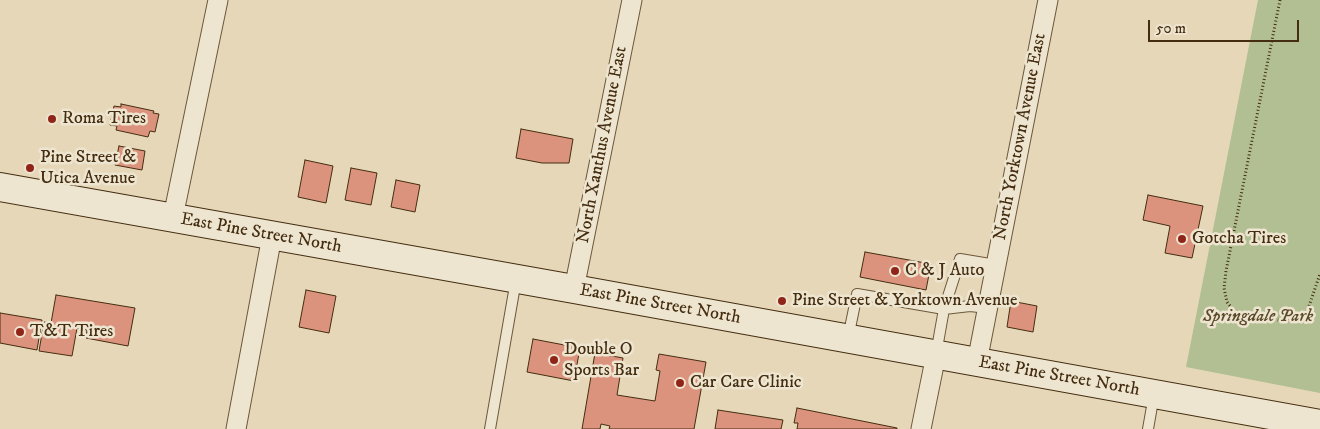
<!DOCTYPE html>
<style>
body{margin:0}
#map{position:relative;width:1320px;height:429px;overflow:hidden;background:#e5d7b8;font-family:"IM FELL DW Pica",serif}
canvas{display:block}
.scale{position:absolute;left:1148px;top:20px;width:151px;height:22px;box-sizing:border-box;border:2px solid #442d10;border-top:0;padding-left:6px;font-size:15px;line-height:18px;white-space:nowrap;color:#442d10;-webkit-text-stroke:4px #eee5d1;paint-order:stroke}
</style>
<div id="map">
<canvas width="1320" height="429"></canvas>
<div class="scale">50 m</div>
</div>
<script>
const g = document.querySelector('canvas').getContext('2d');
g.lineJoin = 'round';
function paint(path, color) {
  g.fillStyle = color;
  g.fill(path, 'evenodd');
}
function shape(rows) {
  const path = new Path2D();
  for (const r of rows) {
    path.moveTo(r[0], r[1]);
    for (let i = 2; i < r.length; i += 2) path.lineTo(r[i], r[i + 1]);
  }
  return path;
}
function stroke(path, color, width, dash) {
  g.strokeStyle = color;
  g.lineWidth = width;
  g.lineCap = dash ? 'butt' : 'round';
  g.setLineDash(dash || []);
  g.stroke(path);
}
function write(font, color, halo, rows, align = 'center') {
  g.font = font + ' "IM FELL DW Pica",serif';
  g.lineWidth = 5;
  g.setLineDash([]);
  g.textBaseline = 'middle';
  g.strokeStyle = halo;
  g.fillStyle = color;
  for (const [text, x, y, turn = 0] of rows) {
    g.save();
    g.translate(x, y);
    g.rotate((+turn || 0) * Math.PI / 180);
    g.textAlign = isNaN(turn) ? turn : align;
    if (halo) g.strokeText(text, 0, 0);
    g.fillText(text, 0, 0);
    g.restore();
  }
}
paint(shape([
 [1258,0,1320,0,1320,393,1186,367]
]), '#b1bf92');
const building = shape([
 [121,104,154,111,153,113,159,114,155,132,150,131,148,137,116,130,117,126,110,125,114,106,121,107,121,104],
 [521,129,573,139,569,163,542,163,516,158,521,129],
 [119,146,145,151,142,170,115,165,119,146],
 [305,160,333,166,326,203,298,197,305,160],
 [351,168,377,173,371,205,345,200,351,168],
 [396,180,420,185,415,212,391,207,396,180],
 [1148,195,1203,206,1192,258,1165,253,1170,226,1143,220,1148,195],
 [865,252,931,264,926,290,860,277,865,252],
 [306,290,336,296,329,333,299,327,306,290],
 [56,295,135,308,128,346,86,338,87,330,77,328,72,356,39,351,44,322,51,323,56,295],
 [1011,301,1037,306,1033,332,1007,327,1011,301],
 [0,313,42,320,37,350,0,343,0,313],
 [533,339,580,348,574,381,527,372,533,339],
 [595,353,623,358,617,395,655,401,660,371,656,370,659,354,706,362,694,429,609,429,610,426,601,424,600,429,582,429,595,353],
 [797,408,897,428,897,429,797,429,798,423,794,423,797,408],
 [718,410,783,420,781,429,715,429,718,410]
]);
paint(building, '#dc937d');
stroke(building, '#442d10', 1);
const service = shape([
 [848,338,857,294,944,309,970,306,988,308],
 [936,354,944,309,960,259,996,265],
 [490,429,516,280],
 [1148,429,1154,395]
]);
const minor = shape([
 [173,217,218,0],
 [574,289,632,0],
 [977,362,1048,0],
 [236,429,272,236],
 [921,429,936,355]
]);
const secondary = shape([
 [0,187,574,289,1320,424]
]);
stroke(service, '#6c583a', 12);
stroke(minor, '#6c583a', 21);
stroke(secondary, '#442d10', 30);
stroke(shape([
 [1280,0,1226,271,1224,288,1227,302,1234,311,1248,316,1285,321,1297,319,1303,317,1308,309,1320,274]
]), '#442d10', 3, [1, 2.5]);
stroke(service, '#eee5d1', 10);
stroke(minor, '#eee5d1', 19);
stroke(secondary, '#eee5d1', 28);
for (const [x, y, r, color] of [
 [52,119,5,"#8f2418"],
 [30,168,5,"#8f2418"],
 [1182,239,5,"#8f2418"],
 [895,271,5,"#8f2418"],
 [782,301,5,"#8f2418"],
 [20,332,5,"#8f2418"],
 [554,360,5,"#8f2418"],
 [680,383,5,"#8f2418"]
]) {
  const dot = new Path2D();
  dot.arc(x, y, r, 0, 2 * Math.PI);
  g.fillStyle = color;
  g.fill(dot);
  stroke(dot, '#eee5d1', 2);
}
write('18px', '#442d10', '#eee5d1', [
 ["Roma Tires",62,119],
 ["Pine Street &",40,158],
 ["Utica Avenue",40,179],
 ["Gotcha Tires",1192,239],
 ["C & J Auto",905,271],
 ["Pine Street & Yorktown Avenue",792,301],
 ["T&T Tires",30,332],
 ["Double O",564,350],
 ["Sports Bar",564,371],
 ["Car Care Clinic",690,383]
], 'left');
write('18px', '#442d10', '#eee5d1', [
 ["North Yorktown Avenue East",1021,137,-79],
 ["North Xanthus Avenue East",603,145,-79],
 ["East Pine Street North",261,234,10],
 ["East Pine Street North",660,305,10],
 ["East Pine Street North",1059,377,10]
]);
write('italic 18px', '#5a4a2a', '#eee5d1', [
 ["Springdale Park",1258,317]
]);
</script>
